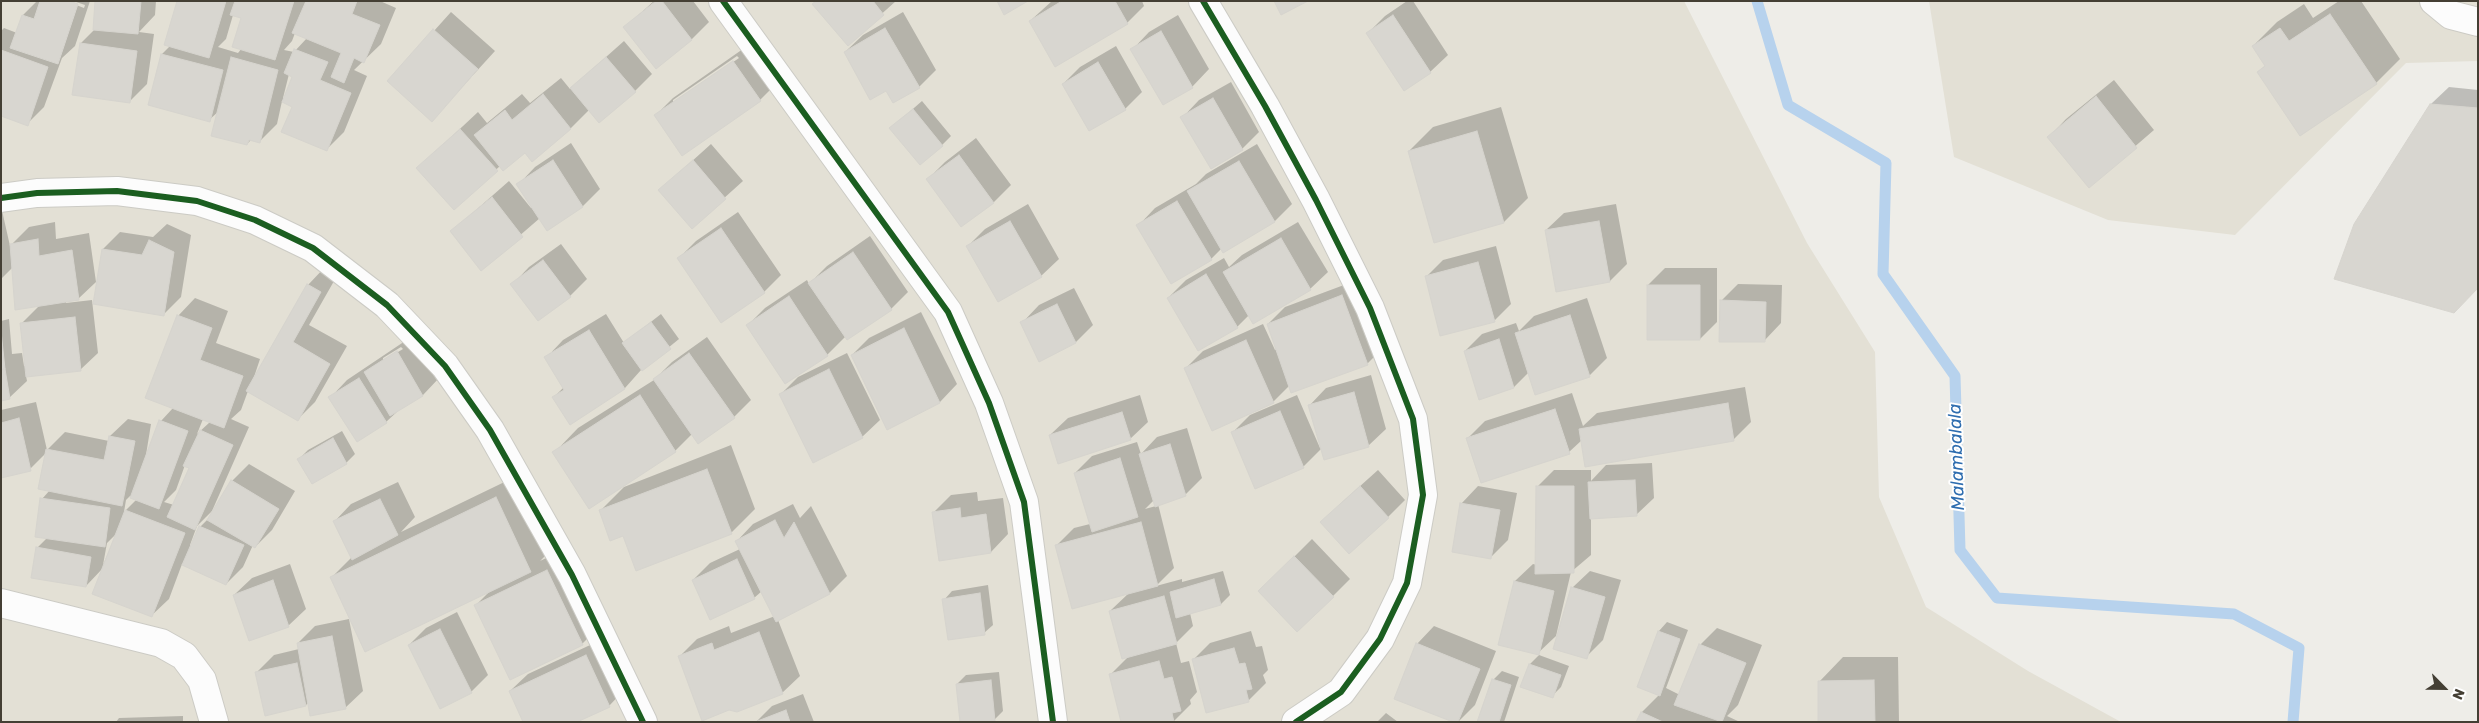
<!DOCTYPE html>
<style>
body{margin:0}
#map{position:relative;width:2479px;height:723px;overflow:hidden;background:#eeede8;font-family:Rubik,sans-serif}
canvas{display:block}
.frame{position:absolute;inset:0;border:2px solid #443f34;pointer-events:none}
.north{position:absolute;left:2419px;top:663px;width:50px;height:50px;-webkit-text-stroke:4px #fff;paint-order:stroke;rotate:113deg;font-size:14px;font-weight:700;line-height:20px;text-align:center;color:#443f34}
.north::after{content:'';display:block;margin:auto;width:18px;height:22px;background:#443f34;clip-path:polygon(50% 0,100% 100%,50% 72%,0 100%)}
</style>
<div id="map">
<canvas width="2479" height="723"></canvas>
<div class="frame"></div>
<div class="north">N</div>
</div>
<script>
const g = document.querySelector('canvas').getContext('2d');
g.lineJoin = 'round';
function paint(path, color) {
  g.fillStyle = color;
  g.fill(path, 'evenodd');
}
function shape(rows) {
  const path = new Path2D();
  for (const r of rows) {
    path.moveTo(r[0], r[1]);
    for (let i = 2; i < r.length; i += 2) path.lineTo(r[i], r[i + 1]);
  }
  return path;
}
function stroke(path, color, width, dash) {
  g.strokeStyle = color;
  g.lineWidth = width;
  g.lineCap = dash ? 'butt' : 'round';
  g.setLineDash(dash || []);
  g.stroke(path);
}
function write(font, color, halo, rows, align = 'center') {
  g.font = font + ' Rubik,sans-serif';
  g.lineWidth = 4;
  g.setLineDash([]);
  g.textBaseline = 'middle';
  g.strokeStyle = halo;
  g.fillStyle = color;
  for (const [text, x, y, turn = 0] of rows) {
    g.save();
    g.translate(x, y);
    g.rotate((+turn || 0) * Math.PI / 180);
    g.textAlign = isNaN(turn) ? turn : align;
    if (halo) g.strokeText(text, 0, 0);
    g.fillText(text, 0, 0);
    g.restore();
  }
}
paint(shape([
 [1,1,1684,1,1807,243,1875,352,1879,497,1926,607,2028,671,2121,722,1,722],
 [1929,1,2478,1,2478,61,2406,63,2235,235,2108,220,1954,157]
]), '#e3e0d5');
paint(shape([
 [37,1,66,1,84,8,85,5,73,1,90,1,75,46,62,58,44,107,27,124,1,115,1,31,4,28,17,33,23,15],
 [97,1,156,1,155,15,139,32,154,34,147,84,129,102,81,43,94,30],
 [178,1,305,1,306,4,307,1,380,1,396,8,381,44,354,70,367,76,344,132,327,149,293,106,282,101,277,124,259,142,251,140,247,144,219,111,209,120,162,54,171,45],
 [233,15,243,18,242,48,238,53,218,47,226,39],
 [295,33,307,38,294,52,284,50,292,41],
 [289,74,294,76,285,98,283,98],
 [654,1,693,1,709,22,692,39,656,67,625,27],
 [817,1,896,1,848,44],
 [1052,1,1142,1,1144,6,1127,23,1030,21],
 [1407,1,1413,1,1448,55,1430,72,1368,33,1385,16],
 [2339,1,2361,1,2400,59,2376,83,2258,72,2266,65,2253,46,2277,22,2304,4,2313,18],
 [451,12,495,51,432,120,389,81],
 [903,12,936,70,919,87,845,52,863,35],
 [1178,15,1209,69,1192,87,1132,50,1149,32],
 [624,41,652,74,635,91,590,109,571,128,532,160,525,151,500,166,454,208,418,168,478,112,487,123,522,94,530,103,561,78,570,89],
 [750,44,777,83,760,100,655,116,673,98],
 [737,56,739,58,673,104,673,100],
 [1116,46,1142,92,1125,109,1063,84,1080,67],
 [2114,80,2154,130,2089,186,2049,137,2066,119],
 [1231,82,1259,132,1242,149,1182,118,1199,100],
 [2449,87,2478,90,2478,288,2431,104],
 [922,101,951,136,942,145,891,128],
 [1501,107,1528,198,1504,222,1435,242,1409,151,1433,127],
 [976,138,1011,185,994,202,962,225,928,179,945,162],
 [571,143,600,189,583,206,547,229,540,218,481,269,451,232,509,181,531,208,532,207,518,185,535,167],
 [711,144,743,181,692,227,660,190],
 [1257,144,1292,204,1275,221,1224,251,1222,248,1211,259,1138,226,1155,208,1196,184,1206,174],
 [1028,204,1059,259,1041,276,968,246,985,229],
 [1616,204,1627,264,1610,281,1546,230,1564,213],
 [1,206,10,246,29,227,55,222,56,239,89,233,96,282,78,299,66,301,66,303,92,300,98,353,80,370,26,376,27,381,9,398,1,400,1,321,9,319,12,354,22,353,24,366,26,366,21,324,40,305,13,267,1,279],
 [738,212,781,275,764,292,679,258,696,241],
 [1298,222,1328,272,1310,289,1249,315,1237,327,1168,298,1186,280,1224,258,1229,267,1242,255],
 [167,224,191,235,181,297,164,314,103,249,120,232,153,237],
 [870,236,908,292,891,309,846,336,827,355,786,383,748,325,765,308,807,280,809,284,827,266],
 [561,244,587,279,570,296,512,285,529,267],
 [1496,246,1511,304,1494,321,1426,277,1443,260],
 [325,267,338,274,309,325,347,346,315,402,298,419,248,391,241,410,231,419,249,427,212,511,197,526,190,545,192,546,200,527,211,516,232,481,249,464,295,491,272,530,255,547,253,545,243,567,226,584,182,564,169,599,151,616,104,567,86,586,37,548,47,538,42,499,50,490,46,453,30,469,1,476,1,410,36,402,47,450,65,432,109,441,110,436,128,419,151,424,145,461,161,421,173,408,178,316,195,298,228,311,216,343,260,359,253,380,308,285],
 [203,419,210,422,197,434],
 [185,465,190,468,174,505,164,502,176,490],
 [130,496,137,499,124,512,126,500],
 [117,533,103,565,107,543],
 [1665,268,1717,268,1717,322,1700,339,1648,285],
 [1360,279,1384,347,1367,364,1290,385,1273,402,1185,369,1203,351,1263,324,1275,350,1277,349,1268,324,1285,307],
 [1738,284,1782,285,1781,323,1764,341,1721,301],
 [1074,288,1093,325,1076,342,1022,323,1039,305],
 [1587,298,1607,358,1590,375,1536,393,1529,372,1514,387,1480,398,1465,351,1482,334,1516,323,1519,331,1534,316],
 [921,312,957,384,940,402,888,428,852,355,869,338],
 [606,314,624,343,661,314,679,339,641,370,625,388,570,423,554,397,564,387,546,358,563,340],
 [414,335,440,377,423,395,400,409,386,422,330,398,347,380],
 [401,347,403,349,383,361,383,358],
 [707,337,751,400,734,417,692,434,675,451,554,453,578,428,654,380,672,362],
 [847,353,880,420,862,437,781,394,798,377],
 [1371,375,1386,429,1368,446,1322,448,1303,467,1233,432,1250,415,1297,395,1320,448,1321,447,1309,406,1326,388],
 [1745,387,1751,422,1733,440,1582,440,1569,452,1468,438,1485,421,1572,393,1583,426,1597,413],
 [1140,395,1148,422,1130,439,1050,435,1068,418],
 [1187,428,1202,478,1185,495,1158,504,1174,568,1156,586,1182,579,1182,582,1223,571,1230,595,1221,604,1190,613,1193,626,1176,643,1181,663,1189,661,1197,692,1190,700,1191,704,1174,721,1110,675,1130,655,1110,611,1129,593,1057,545,1074,528,1090,524,1075,473,1092,456,1137,442,1141,454,1157,437],
 [1154,500,1156,506,1145,509],
 [342,431,355,454,346,463,299,459,308,450],
 [731,445,755,509,731,533,624,534,600,511,624,487],
 [1652,463,1654,498,1636,515,1591,517,1591,555,1571,572,1556,636,1538,653,1515,581,1533,564,1537,565,1537,487,1554,470,1591,470,1591,481,1606,465],
 [1378,470,1405,500,1388,517,1339,505],
 [521,474,554,547,540,561,571,546,606,620,582,644,476,605,490,591,331,578,352,557,334,522,351,504,398,482,415,517,401,532],
 [1478,486,1517,493,1508,540,1491,557,1461,504],
 [977,492,978,501,1003,498,1008,534,991,552,933,513,951,495],
 [793,504,800,518,811,506,847,576,830,593,778,620,800,676,782,693,679,657,697,639,729,626,731,633,775,616,762,591,754,598,693,580,710,563,740,549,736,542,753,524],
 [1312,539,1350,579,1333,596,1277,574],
 [290,564,306,609,288,626,234,595,252,578],
 [1590,571,1621,580,1603,640,1586,657,1572,588],
 [988,585,993,625,984,633,944,600,952,591],
 [457,612,488,675,471,692,409,645,426,628],
 [349,619,363,691,345,708,309,702,306,705,257,672,274,655,299,649,298,643,315,626],
 [1667,622,1688,630,1666,688,1680,695,1700,645,1717,628,1762,645,1738,705,1727,716,1740,722,1637,722,1642,712,1660,694,1638,687,1659,631],
 [1434,626,1496,651,1475,705,1458,722,1417,644],
 [1251,631,1256,647,1262,646,1268,670,1263,675,1266,683,1248,701,1193,660,1210,643],
 [603,639,626,688,609,706,510,691,528,674],
 [1539,655,1569,666,1561,687,1552,696,1522,686,1530,664],
 [1843,657,1898,657,1899,722,1820,722,1819,682],
 [1502,671,1519,677,1504,722,1479,722,1493,680],
 [999,672,1003,711,994,720,961,722,957,684,966,675],
 [803,694,814,722,756,722,772,706],
 [1386,713,1398,722,1377,722],
 [183,716,183,722,116,722,119,718]
]), '#0003');
stroke(shape([
 [1757,1,1788,105,1886,163,1883,274,1955,376,1960,550,1997,598,2234,614,2299,648,2293,722]
]), '#b7d2ed', 11);
const building = shape([
 [40,1,70,1,78,4,58,64,10,48,22,15,34,19,40,1],
 [95,1,141,1,138,34,93,30,95,1],
 [177,1,226,1,209,58,164,45,177,1],
 [235,1,294,1,275,60,232,47,241,18,230,15,235,1],
 [306,1,357,1,352,14,380,25,364,63,354,58,344,83,331,77,341,53,292,33,306,1],
 [656,1,662,1,692,40,656,69,623,27,656,1],
 [816,1,873,1,884,15,848,46,812,4,816,1],
 [997,1,1028,1,1004,15,997,1],
 [1062,1,1115,1,1128,24,1055,67,1029,21,1062,1],
 [1274,1,1308,1,1281,15,1274,1],
 [2330,14,2377,84,2300,136,2257,72,2265,66,2252,46,2280,28,2289,41,2330,14],
 [1393,15,1431,73,1404,91,1366,33,1393,15],
 [885,28,920,88,893,103,886,91,870,100,844,52,885,28],
 [433,29,478,69,432,122,387,81,433,29],
 [1161,31,1193,88,1163,105,1130,49,1161,31],
 [80,43,137,51,130,103,72,95,80,43],
 [294,49,328,62,320,80,351,93,327,151,281,132,292,107,282,102,292,77,284,73,294,49],
 [1,50,48,67,28,126,1,116,1,50],
 [161,54,223,70,210,122,148,105,161,54],
 [231,57,278,70,260,143,249,140,247,145,211,136,231,57],
 [606,57,636,92,599,123,570,88,606,57],
 [733,61,761,101,682,156,654,115,733,61],
 [1098,62,1126,110,1089,131,1062,84,1098,62],
 [543,94,571,129,532,162,525,153,503,171,474,135,505,110,512,120,543,94],
 [2096,96,2137,148,2089,188,2047,137,2096,96],
 [1213,98,1243,150,1211,169,1180,117,1213,98],
 [2430,104,2478,108,2478,288,2454,313,2334,279,2354,224,2430,104],
 [913,109,943,146,920,165,889,128,913,109],
 [460,129,498,171,454,210,416,168,460,129],
 [1477,131,1504,223,1434,243,1408,151,1477,131],
 [959,155,994,203,961,227,926,179,959,155],
 [553,160,583,207,547,231,516,184,553,160],
 [693,160,726,199,692,229,658,190,693,160],
 [1239,161,1275,222,1223,253,1187,191,1239,161],
 [492,197,523,237,481,271,450,231,492,197],
 [1177,201,1212,260,1171,284,1136,225,1177,201],
 [1010,221,1042,277,998,302,966,246,1010,221],
 [1599,221,1610,282,1556,292,1545,230,1599,221],
 [721,228,765,293,721,323,677,258,721,228],
 [1281,238,1311,290,1253,324,1223,272,1281,238],
 [38,239,39,256,72,250,79,300,15,310,10,244,38,239],
 [149,240,174,252,164,316,93,304,102,249,142,255,149,240],
 [853,252,892,310,847,340,808,283,853,252],
 [543,260,571,297,538,321,510,284,543,260],
 [1478,262,1495,322,1440,336,1425,276,1478,262],
 [1206,274,1238,328,1198,351,1167,298,1206,274],
 [307,284,321,292,293,342,330,364,298,421,246,391,307,284],
 [1647,285,1700,285,1700,340,1647,340,1647,285],
 [1342,295,1368,365,1291,393,1267,324,1342,295],
 [789,296,828,356,785,384,746,325,789,296],
 [1720,300,1766,302,1765,342,1719,342,1720,300],
 [1057,304,1076,343,1039,362,1020,322,1057,304],
 [177,315,212,328,200,360,243,376,224,428,145,398,177,315],
 [1570,315,1590,377,1535,395,1515,333,1570,315],
 [75,317,81,371,26,377,20,323,75,317],
 [651,322,671,349,642,371,622,343,651,322],
 [904,328,940,403,887,430,851,355,904,328],
 [589,330,625,389,570,425,552,397,564,390,544,357,589,330],
 [1,331,5,369,1,369,1,331],
 [1499,339,1514,388,1479,400,1464,351,1499,339],
 [1246,340,1274,403,1212,431,1184,368,1246,340],
 [397,351,423,396,390,416,364,372,397,351],
 [689,353,735,418,698,444,653,379,689,353],
 [5,369,10,399,1,401,1,370,5,369],
 [829,369,863,438,813,463,779,394,829,369],
 [359,378,387,423,357,442,328,397,359,378],
 [1354,392,1369,447,1324,460,1308,405,1354,392],
 [640,395,676,452,589,509,552,452,640,395],
 [1728,403,1734,441,1585,467,1579,429,1728,403],
 [1555,409,1570,454,1481,483,1466,438,1555,409],
 [1280,411,1304,468,1255,489,1231,432,1280,411],
 [1122,412,1131,440,1058,464,1049,435,1122,412],
 [19,418,31,471,1,478,1,423,19,418],
 [159,420,188,431,159,509,130,498,159,420],
 [200,430,233,445,195,530,167,517,189,468,183,466,200,430],
 [109,436,135,441,122,506,38,489,46,449,104,460,109,436],
 [333,438,347,464,312,484,297,459,333,438],
 [1170,444,1186,496,1155,507,1139,454,1170,444],
 [1120,458,1138,517,1092,532,1074,473,1120,458],
 [707,469,732,534,636,571,623,536,610,541,599,510,707,469],
 [231,480,279,509,255,548,207,520,231,480],
 [1635,480,1637,516,1590,519,1588,482,1635,480],
 [1360,486,1389,518,1349,554,1320,522,1360,486],
 [1536,486,1574,486,1574,573,1535,574,1536,486],
 [496,497,531,572,365,652,330,577,496,497],
 [40,498,110,508,105,547,35,537,40,498],
 [380,499,398,535,352,560,333,521,380,499],
 [1460,503,1500,510,1491,559,1452,552,1460,503],
 [960,508,961,518,986,514,991,553,939,561,932,512,960,508],
 [125,510,185,533,152,617,92,594,125,510],
 [775,520,784,538,794,522,830,594,776,622,735,541,775,520],
 [1141,522,1158,586,1072,609,1055,545,1141,522],
 [199,526,244,545,226,585,182,565,199,526],
 [36,547,91,557,86,587,31,578,36,547],
 [1294,556,1334,597,1297,632,1258,591,1294,556],
 [737,559,755,599,710,620,692,580,737,559],
 [547,570,583,645,510,680,474,605,547,570],
 [1214,579,1221,605,1176,618,1170,592,1214,579],
 [273,580,289,627,249,641,233,595,273,580],
 [1514,581,1554,591,1539,655,1498,645,1514,581],
 [1571,587,1605,597,1587,659,1553,649,1571,587],
 [980,593,985,635,948,640,942,599,980,593],
 [1164,596,1177,644,1122,659,1109,611,1164,596],
 [440,629,472,693,440,709,408,645,440,629],
 [1658,631,1680,639,1660,696,1637,687,1658,631],
 [759,632,783,694,737,712,729,710,702,721,678,656,712,643,714,650,759,632],
 [332,636,346,709,310,716,297,643,332,636],
 [1416,643,1480,669,1458,722,1453,722,1394,699,1416,643],
 [1699,644,1746,663,1722,722,1674,705,1699,644],
 [1234,648,1239,664,1245,663,1252,689,1246,690,1249,702,1206,713,1192,659,1234,648],
 [586,655,610,707,577,722,523,722,509,691,586,655],
 [1159,661,1164,679,1172,677,1181,711,1172,713,1174,722,1121,722,1109,674,1159,661],
 [297,663,306,706,265,716,255,672,297,663],
 [1529,664,1561,675,1553,698,1520,687,1529,664],
 [1492,679,1511,685,1499,722,1477,722,1492,679],
 [991,680,995,721,960,722,956,684,991,680],
 [1874,680,1875,722,1818,722,1818,681,1874,680],
 [786,710,790,722,755,722,786,710],
 [1641,712,1663,722,1636,722,1641,712]
]);
paint(building, '#d8d6d0');
stroke(building, '#d6d4ce', 1);
const street = shape([
 [723,1,948,312,989,403,1024,502,1053,722],
 [1203,1,1265,106,1316,200,1370,308,1413,419,1423,495,1407,583,1380,639,1341,692,1296,722],
 [2434,1,2451,15,2478,22],
 [1,198,37,193,117,191,197,201,255,220,313,248,387,305,445,366,490,430,572,575,643,722],
 [1,603,161,643,184,656,202,680,214,722]
]);
stroke(street, '#cccbc5', 30);
stroke(street, '#fcfcfc', 28);
stroke(shape([
 [723,1,948,312,989,403,1024,502,1053,722],
 [1203,1,1265,106,1316,200,1370,308,1413,419,1423,495,1407,583,1380,639,1341,692,1296,722],
 [1,198,37,193,117,191,197,201,255,220,313,248,387,305,445,366,490,430,572,575,643,722]
]), '#1b5e20', 6);
write('italic 18px', '#2e6daf', '#fff', [
 ["Malambalala",1957,457,-92]
]);
</script>
